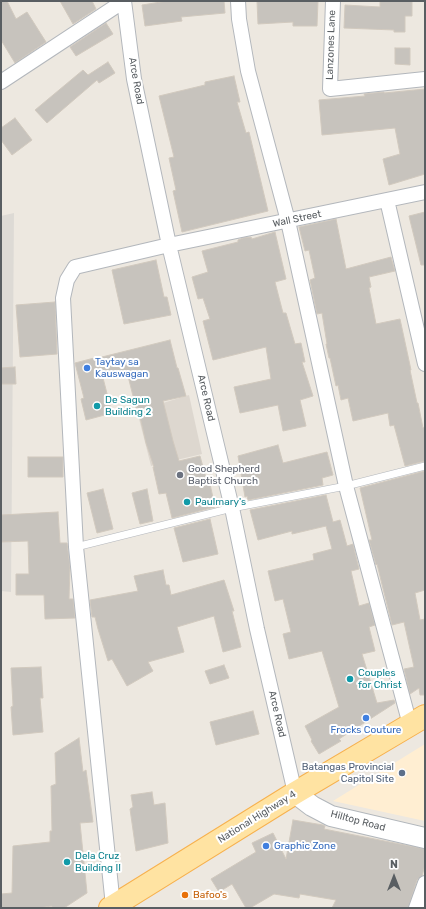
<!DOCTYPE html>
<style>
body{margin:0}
#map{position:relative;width:426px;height:909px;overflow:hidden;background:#ede8e0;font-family:Rubik,sans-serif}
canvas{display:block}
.frame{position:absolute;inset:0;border:2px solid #595e62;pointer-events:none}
.north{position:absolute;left:374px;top:857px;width:40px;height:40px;-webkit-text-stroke:3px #fff;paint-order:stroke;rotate:0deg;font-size:11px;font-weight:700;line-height:16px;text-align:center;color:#595e62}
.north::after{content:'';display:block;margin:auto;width:14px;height:18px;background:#595e62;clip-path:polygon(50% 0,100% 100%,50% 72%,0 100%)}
</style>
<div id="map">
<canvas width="426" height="909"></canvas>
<div class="frame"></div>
<div class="north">N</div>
</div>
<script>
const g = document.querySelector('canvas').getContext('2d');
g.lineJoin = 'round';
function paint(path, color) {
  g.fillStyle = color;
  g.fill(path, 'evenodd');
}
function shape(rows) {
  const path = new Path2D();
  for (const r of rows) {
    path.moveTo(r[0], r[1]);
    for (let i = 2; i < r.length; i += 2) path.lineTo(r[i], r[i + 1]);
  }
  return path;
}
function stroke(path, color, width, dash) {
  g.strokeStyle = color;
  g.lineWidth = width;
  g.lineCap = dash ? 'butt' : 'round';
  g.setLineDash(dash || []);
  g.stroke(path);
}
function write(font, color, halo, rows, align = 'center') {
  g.font = font + ' Rubik,sans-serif';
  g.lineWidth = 4;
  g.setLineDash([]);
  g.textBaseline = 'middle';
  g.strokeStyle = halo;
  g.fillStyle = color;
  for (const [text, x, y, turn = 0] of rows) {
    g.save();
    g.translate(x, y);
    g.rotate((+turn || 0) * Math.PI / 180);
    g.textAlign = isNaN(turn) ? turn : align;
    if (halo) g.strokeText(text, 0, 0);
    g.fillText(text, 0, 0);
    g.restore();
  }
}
paint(shape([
 [425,744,425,821,333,801]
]), '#ffeed2');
paint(shape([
 [14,213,11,592,1,591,1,216]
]), '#dddad5');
paint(shape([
 [189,395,202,454,151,466,137,411]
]), '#ddd7cf');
const building = shape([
 [1,1,7,1,16,19,27,12,46,42,15,63,1,40,1,1],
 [60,1,92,1,96,9,73,24,60,1],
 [167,1,224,1,225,13,181,17,182,21,145,26,142,5,167,1],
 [257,1,318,1,317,26,293,26,293,22,258,24,257,1],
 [380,1,412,1,412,16,405,16,405,32,394,32,394,30,344,28,345,5,380,7,380,1],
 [106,23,113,34,76,56,70,47,106,23],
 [395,48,410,48,410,65,395,64,395,48],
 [108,62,115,73,99,83,97,80,47,123,35,110,83,70,88,75,108,62],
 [234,76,240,102,237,102,246,133,249,132,268,211,182,232,173,191,176,190,169,158,174,157,159,96,205,85,205,82,234,76],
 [425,89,425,174,389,185,383,159,400,154,395,128,322,135,319,100,365,96,364,94,384,92,384,93,425,89],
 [15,118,32,140,12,155,1,140,1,128,15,118],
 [425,212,425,265,421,265,409,216,425,212],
 [336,219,346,269,391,257,395,271,369,277,371,287,369,288,376,324,400,319,411,370,410,370,417,403,418,403,423,428,425,427,425,461,405,466,394,425,390,426,388,413,353,421,348,398,341,400,338,385,336,386,330,358,329,358,326,344,327,344,322,313,317,314,310,280,315,278,309,250,305,251,299,227,336,219],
 [275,232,286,279,275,282,283,313,286,313,295,344,301,343,305,362,302,362,313,396,300,400,306,426,283,431,278,405,240,413,234,387,271,379,266,347,213,360,203,321,210,319,203,298,198,299,192,277,208,272,202,251,238,242,238,240,243,238,251,237,252,239,275,232],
 [156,260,164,297,167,297,171,315,124,324,112,270,156,260],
 [55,302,57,354,20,357,16,305,55,302],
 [170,340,177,368,178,368,186,396,163,401,173,441,179,461,200,456,208,485,210,484,215,507,172,518,166,493,159,494,153,467,154,467,146,443,138,408,136,408,127,372,103,378,112,413,86,420,81,399,84,398,75,363,98,357,98,358,170,340],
 [15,367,16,384,1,384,1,368,15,367],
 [278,445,283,463,327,452,333,475,322,478,323,485,248,500,247,496,245,497,238,456,278,445],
 [28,457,63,457,63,477,28,477,28,457],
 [425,471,425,590,415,593,420,620,425,619,425,695,420,695,419,688,410,694,404,669,414,667,404,622,392,625,377,564,376,565,369,540,372,540,360,488,425,471],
 [103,489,113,529,97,533,87,493,103,489],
 [147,489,153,521,140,524,132,493,147,489],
 [326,495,333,522,340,520,347,546,353,544,359,569,351,571,359,606,369,603,375,625,369,627,375,651,362,654,377,703,394,700,395,703,339,739,341,741,319,754,311,741,312,740,305,726,339,707,322,651,289,659,283,634,291,632,283,599,275,601,268,571,314,560,313,554,332,549,326,526,292,534,292,531,258,540,250,510,326,495],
 [58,512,60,543,67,543,70,567,69,599,73,599,75,618,45,619,44,595,16,595,16,574,29,574,28,541,1,542,1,515,58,512],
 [210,519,218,554,183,562,174,528,210,519],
 [163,570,166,585,169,585,171,595,224,580,234,611,232,611,241,647,223,652,214,616,177,627,184,652,148,662,153,671,127,686,112,659,108,661,98,629,95,617,92,617,90,600,138,591,134,576,163,570],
 [224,665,229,678,210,684,205,671,224,665],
 [41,667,43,698,40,698,43,732,13,735,11,707,13,706,11,668,41,667],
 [253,711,259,734,216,745,210,722,253,711],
 [79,738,83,772,86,770,93,822,80,823,87,893,64,908,52,908,52,906,38,908,1,908,1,894,12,893,13,846,50,842,50,831,52,831,51,786,56,784,55,753,79,738],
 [152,792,154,805,165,803,168,843,136,851,130,809,133,807,131,795,152,792],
 [293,820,323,825,325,826,324,829,425,849,425,865,422,876,417,880,408,908,332,908,336,900,300,894,299,898,274,894,250,908,246,908,232,884,219,892,211,879,256,852,252,843,273,833,286,859,293,820]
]);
paint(building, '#c7c3bd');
stroke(building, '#d1c9be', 1);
const lane = shape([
 [76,547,232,508,346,486,425,466]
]);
const street = shape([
 [124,1,134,79,169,245,232,508,257,629,295,793],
 [238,1,239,19,248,71,288,221,346,486,410,725],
 [333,1,330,89,425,79],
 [1,82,124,1],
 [387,200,425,364],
 [113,906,76,547,63,298,67,280,75,267,169,245,425,192],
 [416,908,425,883]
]);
const secondary = shape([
 [295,793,312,806,331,816,425,838]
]);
const primary = shape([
 [110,908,295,793,425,716]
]);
stroke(lane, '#b3b7bc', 8);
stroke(street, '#b3b7bc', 16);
stroke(secondary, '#b2b7bc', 22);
stroke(primary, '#f7b14e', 24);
stroke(lane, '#fff', 7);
stroke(street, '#fff', 14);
stroke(secondary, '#fff', 20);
stroke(primary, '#ffe3a2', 22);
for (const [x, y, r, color] of [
 [87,368,4,"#3f7fe0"],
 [97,406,4,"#0f9aa8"],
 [180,475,4,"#6b7280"],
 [187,502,4,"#0f9aa8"],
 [350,679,4,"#0f9aa8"],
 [366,718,4,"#3f7fe0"],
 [402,773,4,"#5c6f8a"],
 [266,846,4,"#3f7fe0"],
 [67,862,4,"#0f9aa8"],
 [185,895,4,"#e8710a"]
]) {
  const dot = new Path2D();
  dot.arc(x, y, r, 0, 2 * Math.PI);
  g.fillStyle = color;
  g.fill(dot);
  stroke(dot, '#fff', 1.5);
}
write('10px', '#595e62', '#fff', [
 ["Lanzones Lane",331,45,-88],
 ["Arce Road",136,81,80],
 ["Wall Street",297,219,-12],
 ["Arce Road",206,398,77],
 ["Arce Road",277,714,77],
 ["National Highway 4",257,817,-32],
 ["Hilltop Road",358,821,15]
]);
write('10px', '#366cbe', '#fff', [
 ["Taytay sa",95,362],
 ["Kauswagan",95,374],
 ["Frocks Couture",366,730,"center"],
 ["Graphic Zone",274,846]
], 'left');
write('10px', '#0d838f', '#fff', [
 ["De Sagun",105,400],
 ["Building 2",105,412],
 ["Paulmary's",195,502],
 ["Couples",358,673],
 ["for Christ",358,685],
 ["Dela Cruz",75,856],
 ["Building II",75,868]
], 'left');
write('10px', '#5b616d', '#fff', [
 ["Good Shepherd",188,469],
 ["Baptist Church",188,481]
], 'left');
write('10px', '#4e5e75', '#fff', [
 ["Batangas Provincial",394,767],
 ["Capitol Site",394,779]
], 'right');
write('10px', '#c56008', '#fff', [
 ["Bafoo's",193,895]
], 'left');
</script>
